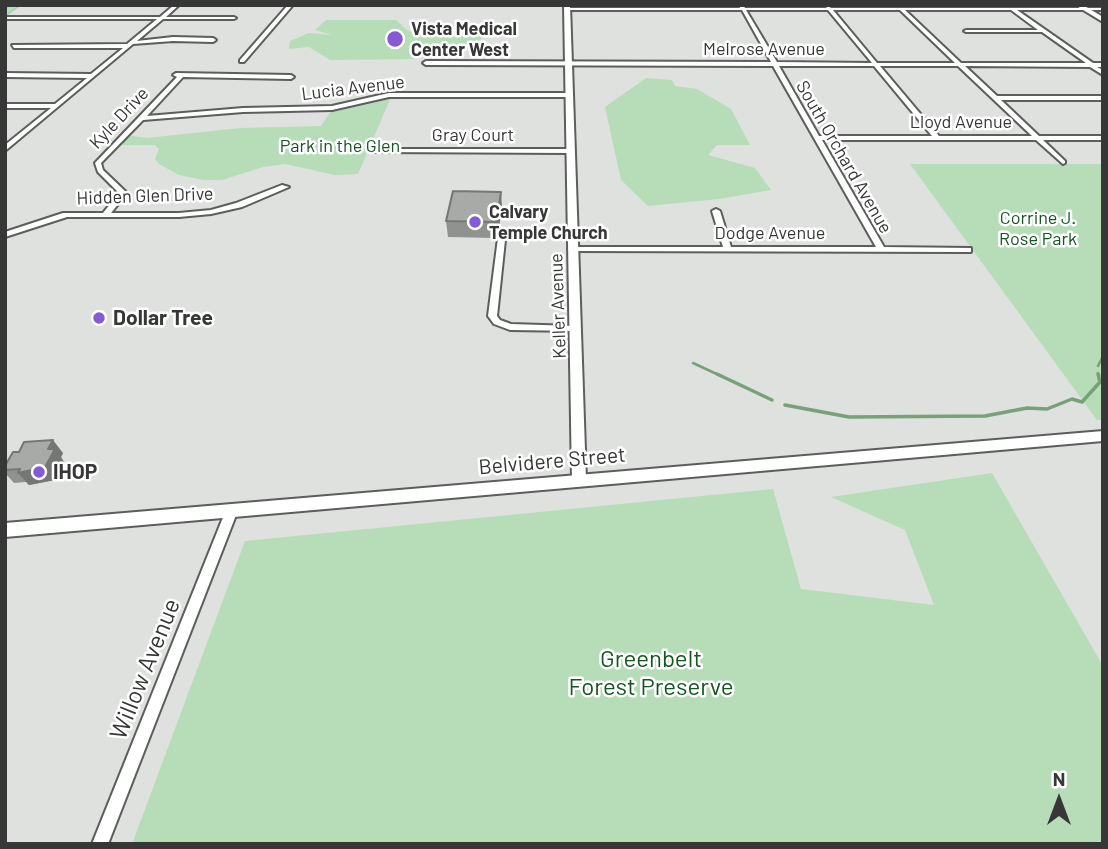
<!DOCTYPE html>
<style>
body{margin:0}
#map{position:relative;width:1108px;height:849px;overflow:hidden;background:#dee1de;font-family:Barlow,sans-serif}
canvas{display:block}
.frame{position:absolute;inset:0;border:7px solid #363736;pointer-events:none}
.north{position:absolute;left:1024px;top:765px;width:70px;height:70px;-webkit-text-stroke:5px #fff;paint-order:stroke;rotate:0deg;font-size:19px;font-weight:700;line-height:28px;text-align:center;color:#363736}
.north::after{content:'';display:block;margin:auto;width:24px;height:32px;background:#363736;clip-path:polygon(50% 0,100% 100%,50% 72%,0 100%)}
</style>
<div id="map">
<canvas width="1108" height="849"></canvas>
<div class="frame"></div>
<div class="north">N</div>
</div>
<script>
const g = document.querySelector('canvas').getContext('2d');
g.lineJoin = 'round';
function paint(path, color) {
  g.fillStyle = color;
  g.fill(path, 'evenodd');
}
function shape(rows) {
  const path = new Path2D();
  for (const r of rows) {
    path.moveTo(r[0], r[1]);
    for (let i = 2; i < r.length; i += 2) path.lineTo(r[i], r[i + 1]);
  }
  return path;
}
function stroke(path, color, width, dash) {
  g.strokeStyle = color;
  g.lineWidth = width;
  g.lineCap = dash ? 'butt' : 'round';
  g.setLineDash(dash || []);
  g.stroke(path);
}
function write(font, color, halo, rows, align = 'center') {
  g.font = font + ' Barlow,sans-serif';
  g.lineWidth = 5;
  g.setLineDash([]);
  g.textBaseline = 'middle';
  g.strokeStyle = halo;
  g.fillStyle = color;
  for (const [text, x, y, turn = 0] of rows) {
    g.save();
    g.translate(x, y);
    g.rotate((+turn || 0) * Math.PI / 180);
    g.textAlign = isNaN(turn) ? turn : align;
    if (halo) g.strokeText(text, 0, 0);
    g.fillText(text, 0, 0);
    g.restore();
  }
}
paint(shape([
 [326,20,396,20,407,30,423,36,486,35,472,46,421,45,414,59,330,60,309,47,289,49,290,41,309,33,332,35,315,30],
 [646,78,672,80,675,86,697,89,731,109,750,145,717,145,708,155,755,168,771,190,719,199,648,206,621,180,605,107],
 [391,97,358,174,335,175,285,164,263,167,222,180,204,180,179,175,159,164,155,159,159,149,155,145,116,145,126,135,147,138,240,128,321,126,331,111],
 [910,164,1103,164,1103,420,1097,420],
 [992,473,1103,666,1103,844,132,844,245,541,773,489,801,589,934,605,905,530,831,497]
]), '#b6ddb7');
stroke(shape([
 [693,363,721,376],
 [1098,366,1103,356],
 [1098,373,1099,376]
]), '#77a179', 2.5);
stroke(shape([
 [717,374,772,400],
 [785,405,849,417,985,416,1027,408,1047,409,1072,399,1082,402,1100,382,1098,374]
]), '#77a179', 3.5);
const minor = shape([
 [174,5,179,5,166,17,234,17,236,18,234,19,163,19,137,41,173,37,213,38,216,40,213,42,173,41,133,44,5,151,5,145,51,108,5,108,5,104,55,104,87,78,5,77,5,73,91,74,123,48,14,48,12,45,127,44,157,19,5,19,5,17,160,17,174,5],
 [288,5,293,5,244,62,240,62,240,60,288,5],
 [739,5,743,5,745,8,826,8,828,6,831,8,1103,8,1103,10,1017,10,1093,63,1103,63,1103,67,1097,67,1103,70,1103,75,1090,67,965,66,997,96,1103,96,1103,100,1001,100,1039,136,1103,136,1103,140,1043,140,1065,161,1065,163,1063,164,1036,140,822,140,884,247,971,248,971,252,968,252,572,251,568,249,569,247,723,247,712,211,716,209,720,211,731,247,876,247,773,66,426,65,423,63,426,61,771,62,742,10,567,10,565,9,567,8,740,8,739,5],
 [746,10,828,10,872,63,777,62,746,10],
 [833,10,900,10,955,63,877,63,833,10],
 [905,10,1011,10,1038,30,966,30,964,31,966,32,1042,32,1086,63,961,63,905,10],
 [779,66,874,66,932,136,819,136,779,66],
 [880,66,958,66,1032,136,939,136,880,66],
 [176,73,291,75,294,77,291,79,183,77,147,116,243,108,332,106,389,93,569,93,572,95,569,97,389,97,332,110,243,112,143,120,101,163,103,170,127,193,111,213,179,213,211,210,236,203,282,185,289,187,242,207,211,214,179,217,67,217,5,237,5,232,63,213,103,213,119,193,98,172,95,163,177,77,173,75,176,73],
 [375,149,570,149,573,151,570,153,373,152,373,150,375,149],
 [498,238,504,238,505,240,497,316,500,320,511,324,575,326,580,329,578,331,510,330,494,324,488,316,498,238],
 [232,505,236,507,238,510,108,844,92,844,226,510,228,507,232,505]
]);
const tertiary = shape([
 [564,5,570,5,586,480,584,484,579,485,574,484,572,480,564,5]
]);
const secondary = shape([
 [1075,5,1083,5,1103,17,1103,22,1075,5],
 [1103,431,1103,441,5,537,5,523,1103,431]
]);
const primary = shape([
 [11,5,19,5,5,15,5,10,11,5]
]);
stroke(minor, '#5c5e5c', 4);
stroke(tertiary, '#5c5e5c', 4);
stroke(secondary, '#5c5e5c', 4);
stroke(primary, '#bfbfbf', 3);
paint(minor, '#fff');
paint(tertiary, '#fff');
paint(secondary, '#fff');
paint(primary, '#a6eaae');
paint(shape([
 [502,207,498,235,495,238,448,237,446,221],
 [63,453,61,457,64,462,55,480,29,485,26,482,14,483,5,473,5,466]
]), '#909290');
paint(shape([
 [501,192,502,207,498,235,495,238,494,222],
 [53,440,63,453,61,457,64,462,55,480,29,485,18,473,48,449]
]), '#757775');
const building = shape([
 [453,191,501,192,497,219,494,222,446,221,453,191],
 [53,440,48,449,55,449,45,467,18,473,20,469,5,470,5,466,13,452,19,452,24,442,53,440]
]);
paint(building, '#a7aaa7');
stroke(building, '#757775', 2);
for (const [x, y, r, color] of [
 [395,39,9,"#855bd5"],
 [475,222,7,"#855bd5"],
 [99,318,7,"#855bd5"],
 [39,472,7,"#855bd5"]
]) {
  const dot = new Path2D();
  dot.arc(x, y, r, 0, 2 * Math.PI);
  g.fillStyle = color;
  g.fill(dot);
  stroke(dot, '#fff', 2.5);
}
write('bold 18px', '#363736', '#fff', [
 ["Vista Medical",411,29],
 ["Center West",411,50],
 ["Calvary",489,212],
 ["Temple Church",489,233]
], 'left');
write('18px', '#363736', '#fff', [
 ["Melrose Avenue",764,49],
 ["Lucia Avenue",353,88,-7],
 ["Kyle Drive",119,118,-47],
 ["Lloyd Avenue",961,122],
 ["Gray Court",473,135],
 ["South Orchard Avenue",844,157,60],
 ["Hidden Glen Drive",145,196,-2],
 ["Dodge Avenue",770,233],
 ["Keller Avenue",558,306,-92]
]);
write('18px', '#155520', '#fff', [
 ["Park in the Glen",340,146],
 ["Corrine J.",1038,218],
 ["Rose Park",1038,239]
]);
write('bold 21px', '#363736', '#fff', [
 ["Dollar Tree",113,318],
 ["IHOP",53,472]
], 'left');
write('21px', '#363736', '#fff', [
 ["Belvidere Street",552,461,-5]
]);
write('24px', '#155520', '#fff', [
 ["Greenbelt",651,659],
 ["Forest Preserve",651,687]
]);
write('24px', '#363736', '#fff', [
 ["Willow Avenue",145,669,-68]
]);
</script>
